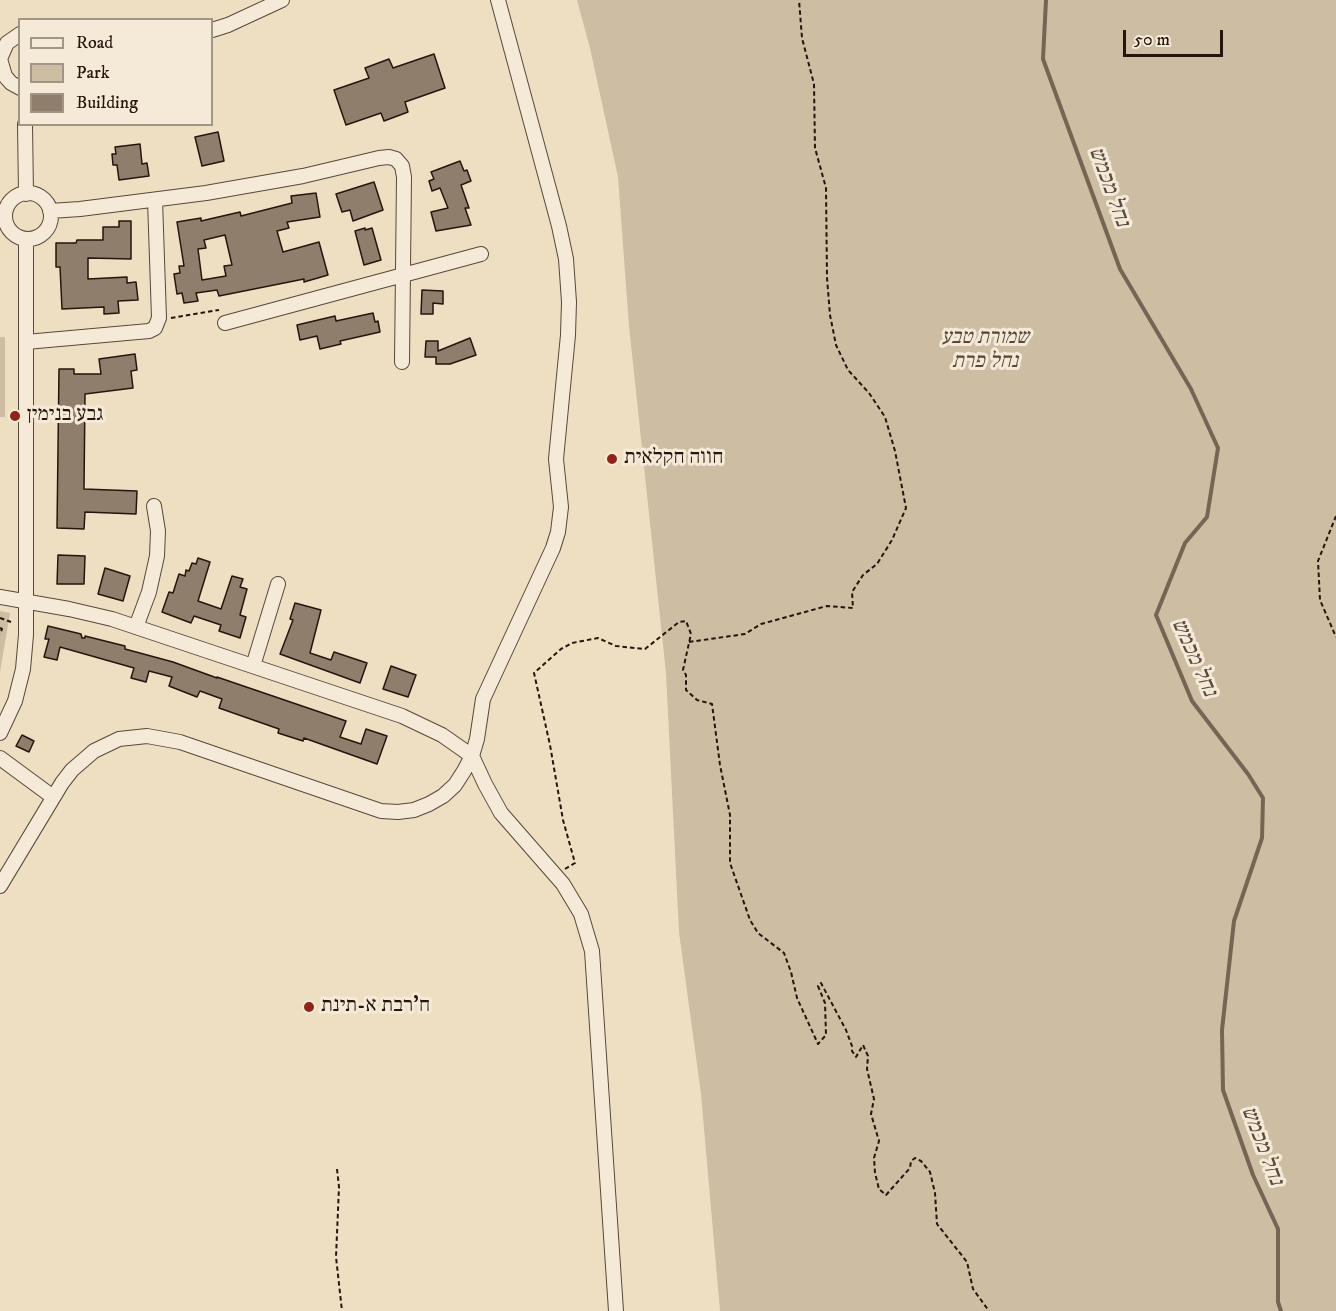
<!DOCTYPE html>
<meta charset="utf-8">
<style>
body{margin:0}
#map{position:relative;width:1336px;height:1311px;overflow:hidden;background:#eedfc2;font-family:"IM FELL DW Pica",serif}
canvas{display:block}
.legend{position:absolute;left:18px;top:18px;width:195px;height:108px;box-sizing:border-box;background:#f4ead7;border:2px solid #a19586;margin:0;padding:8px 10px;list-style:none;font-size:18px;color:#25150d}
.legend li{display:flex;align-items:center;gap:12px;height:30px}
.legend b{width:30px;border:2px solid #a19586}
.scale{position:absolute;left:1123px;top:30px;width:100px;height:27px;box-sizing:border-box;border:3px solid #25150d;border-top:0;padding-left:8px;font-size:18px;line-height:21px;white-space:nowrap;color:#25150d;-webkit-text-stroke:4px #f4ead7;paint-order:stroke}
</style>
<div id="map">
<canvas width="1336" height="1311"></canvas>
<ul class="legend">
<li><b style="height:8px;background:#f4ead7"></b>Road</li>
<li><b style="height:16px;background:#ccbda3"></b>Park</li>
<li><b style="height:16px;background:#8e7e6b"></b>Building</li>
</ul>
<div class="scale">50 m</div>
</div>
<script>
const g = document.querySelector('canvas').getContext('2d');
g.lineJoin = 'round';
function paint(path, color) {
  g.fillStyle = color;
  g.fill(path, 'evenodd');
}
function shape(rows) {
  const path = new Path2D();
  for (const r of rows) {
    if (r.length === 3) {
      path.moveTo(r[0] + r[2], r[1]);
      path.arc(r[0], r[1], r[2], 0, 2 * Math.PI);
      continue;
    }
    path.moveTo(r[0], r[1]);
    for (let i = 2; i < r.length; i += 2) path.lineTo(r[i], r[i + 1]);
  }
  return path;
}
function stroke(path, color, width, dash) {
  g.strokeStyle = color;
  g.lineWidth = width;
  g.lineCap = dash ? 'butt' : 'round';
  g.setLineDash(dash || []);
  g.stroke(path);
}
function write(font, color, halo, rows, align = 'center') {
  g.font = font + ' "IM FELL DW Pica","Frank Ruhl Libre",serif';
  g.lineWidth = 6;
  g.setLineDash([]);
  g.textBaseline = 'middle';
  g.strokeStyle = halo;
  g.fillStyle = color;
  for (const [text, x, y, turn = 0] of rows) {
    g.save();
    g.translate(x, y);
    g.rotate((+turn || 0) * Math.PI / 180);
    g.textAlign = isNaN(turn) ? turn : align;
    if (halo) g.strokeText(text, 0, 0);
    g.fillText(text, 0, 0);
    g.restore();
  }
}
paint(shape([
 [577,0,1336,0,1336,1311,720,1311,701,1094,679,932,666,673,629,326,618,177,590,48],
 [0,337,5,337,5,417,0,417],
 [0,611,10,613,0,672]
]), '#ccbda3');
stroke(shape([
 [1046,0,1043,59,1120,269,1191,389,1218,448,1207,517,1185,543,1156,615,1192,701,1248,774,1263,798,1262,838,1234,921,1222,1030,1223,1090,1253,1175,1278,1229,1278,1302,1281,1311]
]), '#756554', 4);
const building = shape([
 [434,54,445,88,405,102,408,112,384,121,381,113,346,125,334,90,369,78,365,68,389,59,393,68,434,54],
 [218,132,224,161,202,166,195,137,218,132],
 [140,144,142,164,147,163,149,176,119,180,117,165,113,165,112,154,116,154,115,147,140,144],
 [460,161,464,171,467,170,471,181,461,185,469,208,465,208,471,225,436,231,431,212,448,208,440,188,432,191,429,181,434,179,431,172,460,161],
 [374,182,383,210,353,221,350,210,342,212,336,194,374,182],
 [316,193,320,217,287,222,289,228,277,231,283,252,319,242,328,275,304,282,304,279,219,296,217,290,196,293,198,301,184,303,182,293,177,294,174,274,180,273,179,266,184,266,177,222,201,218,201,221,240,212,241,216,292,203,291,196,316,193],
 [225,235,232,265,224,266,226,276,202,280,198,249,206,248,204,240,225,235],
 [119,221,131,221,131,259,88,258,88,279,127,277,127,283,136,282,138,300,118,301,119,313,104,314,104,307,62,309,60,267,56,267,56,243,76,243,77,240,103,240,103,227,119,227,119,221],
 [365,228,365,230,372,228,381,260,364,265,355,231,365,228],
 [422,290,443,291,443,304,433,303,433,314,421,314,422,290],
 [373,313,375,322,378,321,380,332,340,341,341,344,320,349,317,336,300,340,297,325,335,316,336,321,373,313],
 [470,338,476,355,450,364,436,364,436,357,425,357,426,341,438,341,438,351,470,338],
 [135,354,137,370,131,371,133,388,85,394,84,489,137,491,136,514,85,512,84,529,57,528,59,369,74,369,74,374,101,374,99,359,135,354],
 [58,555,85,556,84,584,57,584,58,555],
 [198,558,210,562,198,601,221,609,232,576,243,579,240,587,247,589,240,615,246,617,240,638,219,631,221,625,194,616,191,623,162,612,169,592,173,593,179,574,185,576,186,570,189,571,192,563,196,564,198,558],
 [105,568,130,576,123,601,98,594,105,568],
 [295,603,321,610,310,653,331,660,334,652,367,663,360,683,280,654,293,620,290,619,295,603],
 [48,626,81,634,82,638,85,638,85,636,125,646,125,649,173,662,217,678,217,677,346,721,340,737,361,744,366,729,387,736,377,764,304,738,303,741,278,733,279,729,219,708,222,699,200,691,197,697,169,686,172,677,149,671,146,682,131,678,134,668,60,647,57,660,44,657,49,639,45,639,48,626],
 [391,666,416,675,408,697,383,689,391,666],
 [22,735,34,741,29,752,16,746,22,735]
]);
paint(building, '#8e7e6b');
stroke(building, '#25150d', 1.5);
const minor = shape([
 [212,30,228,25,282,0],
 [20,34,7,43,0,59,5,76,11,83,20,88],
 [25,124,26,194],
 [28,216,23],
 [50,211,80,209,206,193,303,176,379,158,389,157,396,159,402,166,404,177,402,362],
 [225,323,481,254],
 [26,342,149,331,155,328,159,318,155,200],
 [0,597,69,609,112,619,402,716,442,735,472,756,485,784,501,813,563,884,581,914,592,951,616,1311],
 [136,627,149,592,157,556,158,531,154,506],
 [253,666,278,584],
 [0,733,15,701,23,669,26,635,26,239],
 [0,758,53,797],
 [0,886,62,783,72,770,94,751,119,739,147,736,180,742,381,811,398,812,414,810,429,804,443,796,455,785,464,771,472,756,477,739,483,699,553,548,558,532,561,507,556,459,568,335,569,302,566,259,559,226,498,0]
]);
stroke(minor, '#57483a', 16);
stroke(shape([
 [171,318,219,310],
 [1336,516,1318,561,1320,600,1336,637],
 [0,618,11,622],
 [0,628,2,629,0,634],
 [689,642,745,634,761,624,827,606,853,608,852,592,863,575,877,564,892,540,906,508,895,451,885,417,869,393,848,370,836,345,830,315,827,278,826,188,815,148,814,84,802,38,799,0],
 [565,869,575,863,563,820,550,745,534,673,561,649,572,643,598,638,616,646,645,649,679,622,686,621,691,634,683,670,686,675,686,690,697,700,712,704,720,765,730,815,730,863,750,920,758,933,784,953,791,972,797,998,818,1044,826,1035,825,1003,818,986,821,983,846,1030,852,1046,852,1051,856,1057,863,1045,868,1056,867,1069,874,1099,871,1114,879,1141,874,1158,875,1173,879,1189,886,1195,910,1168,911,1161,915,1158,921,1161,930,1172,935,1193,937,1224,967,1262,973,1289,989,1311],
 [337,1169,339,1187,336,1257,342,1311]
]), '#25150d', 2, [4.5, 3]);
stroke(minor, '#f4ead7', 14);
for (const [x, y, r, color] of [
 [15,416,6,"#8f2418"],
 [612,459,6,"#8f2418"],
 [309,1007,6,"#8f2418"]
]) {
  const dot = new Path2D();
  dot.arc(x, y, r, 0, 2 * Math.PI);
  g.fillStyle = color;
  g.fill(dot);
  stroke(dot, '#f4ead7', 2);
}
write('italic 21px', '#57473a', '#f4ead7', [
 ["שמורת טבע",985,339],
 ["נחל פרת",985,363]
]);
write('21px', '#25150d', '#f4ead7', [
 ["גבע בנימין",27,416],
 ["חווה חקלאית",624,459],
 ["ח'רבת א-תינת",321,1007]
], 'left');
write('italic 22px', '#5a4a3d', '#f4ead7', [
 ["נחל מכמש",1108,187,70],
 ["נחל מכמש",1193,658,66],
 ["נחל מכמש",1261,1146,69]
]);
</script>
